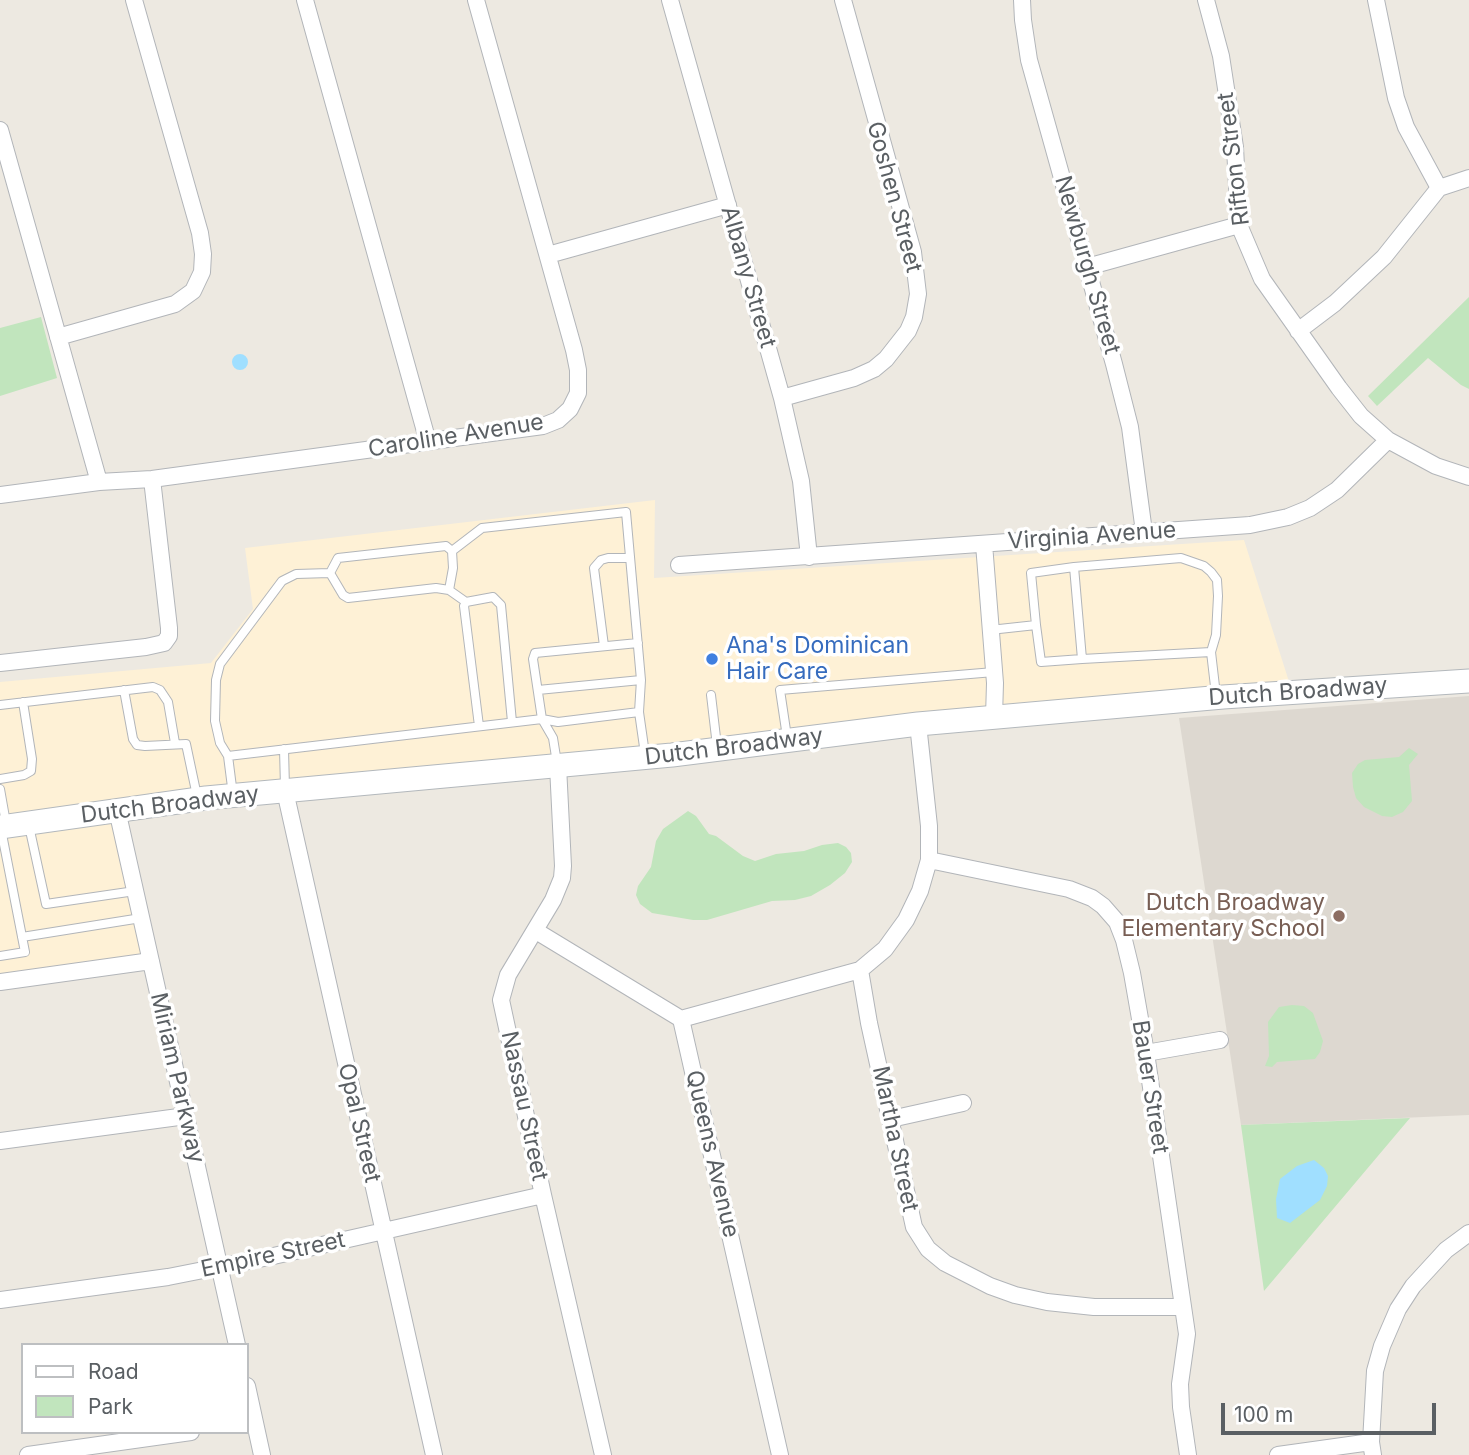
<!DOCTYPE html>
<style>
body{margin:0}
#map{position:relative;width:1469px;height:1455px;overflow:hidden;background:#ede9e1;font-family:Inter,sans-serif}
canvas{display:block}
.legend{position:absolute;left:21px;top:1343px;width:228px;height:91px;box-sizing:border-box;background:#fff;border:2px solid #bdbfc1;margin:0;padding:9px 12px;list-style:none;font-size:21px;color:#5a5f63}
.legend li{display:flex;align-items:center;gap:14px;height:35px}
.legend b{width:35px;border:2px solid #bdbfc1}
.scale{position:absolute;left:1221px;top:1403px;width:215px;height:32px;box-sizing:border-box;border:4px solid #5a5f63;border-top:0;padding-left:9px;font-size:21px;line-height:24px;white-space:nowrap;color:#5a5f63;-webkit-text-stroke:5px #fff;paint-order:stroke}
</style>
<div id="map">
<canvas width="1469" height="1455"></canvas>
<ul class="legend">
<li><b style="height:9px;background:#fff"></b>Road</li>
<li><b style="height:19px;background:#c1e5bd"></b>Park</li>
</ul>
<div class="scale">100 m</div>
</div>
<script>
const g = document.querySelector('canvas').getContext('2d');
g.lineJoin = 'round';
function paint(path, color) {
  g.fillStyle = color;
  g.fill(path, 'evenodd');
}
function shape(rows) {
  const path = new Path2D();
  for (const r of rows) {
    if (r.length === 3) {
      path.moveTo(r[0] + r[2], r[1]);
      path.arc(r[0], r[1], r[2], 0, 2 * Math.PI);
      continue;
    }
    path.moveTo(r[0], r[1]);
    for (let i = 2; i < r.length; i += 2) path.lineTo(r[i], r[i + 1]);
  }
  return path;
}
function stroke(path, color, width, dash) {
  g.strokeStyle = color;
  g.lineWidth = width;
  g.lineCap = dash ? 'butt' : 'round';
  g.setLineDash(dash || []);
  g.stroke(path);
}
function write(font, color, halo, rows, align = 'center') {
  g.font = font + ' Inter,sans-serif';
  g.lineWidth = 7;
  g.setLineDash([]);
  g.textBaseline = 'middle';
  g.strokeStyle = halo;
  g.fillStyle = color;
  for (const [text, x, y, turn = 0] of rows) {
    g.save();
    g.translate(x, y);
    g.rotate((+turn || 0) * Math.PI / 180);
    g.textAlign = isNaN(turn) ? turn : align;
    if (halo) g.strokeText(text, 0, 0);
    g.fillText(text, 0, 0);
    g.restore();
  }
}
paint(shape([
 [655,500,654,578,1244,540,1291,688,115,806,143,956,0,975,0,682,211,663,253,609,245,548]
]), '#fef1d6');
paint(shape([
 [1469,696,1469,1115,1241,1125,1179,718]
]), '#ddd8d0');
paint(shape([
 [1469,297,1469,389,1461,385,1428,358,1377,406,1368,396],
 [41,317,57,378,0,396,0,328],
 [1409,748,1418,754,1409,765,1412,801,1403,812,1392,817,1382,816,1364,807,1356,798,1353,787,1352,773,1358,764,1365,760,1399,757],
 [688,811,696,816,709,834,716,836,743,856,755,861,776,854,804,851,822,845,838,843,846,847,851,853,852,862,845,873,830,885,811,896,795,900,772,901,707,920,693,920,652,913,640,904,636,895,638,886,651,867,656,841,663,829],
 [1292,1005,1304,1006,1313,1013,1323,1041,1320,1052,1315,1059,1277,1062,1272,1067,1265,1066,1269,1056,1268,1022,1279,1007],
 [1410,1118,1264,1291,1241,1125]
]), '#c1e5bd');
paint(shape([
 [240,362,8],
 [1314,1160,1324,1168,1328,1176,1327,1186,1320,1200,1290,1223,1277,1218,1276,1199,1280,1179,1297,1166]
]), '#a0dfff');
const lane = shape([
 [452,551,482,528,626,512,641,680,639,712,645,754],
 [1074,567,1181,558,1204,566,1211,572,1217,580,1218,596,1216,635,1211,652,1216,695],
 [449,590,453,568,452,551,446,546,338,558,330,573,343,595,348,598,436,588,449,590,466,602],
 [990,630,1036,625,1031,573,1074,567,1082,659,1041,662,1036,625],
 [604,646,594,568,601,560,608,558,630,558],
 [1082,659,1211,652],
 [124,690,133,739,137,745,145,746,186,744,197,796],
 [538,690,641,680],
 [711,695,717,746],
 [0,705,153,687,160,690,168,702,175,743],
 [479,726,464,606,466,602,493,597,501,605,512,722],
 [787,737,780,690,994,672],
 [284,749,285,788],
 [228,756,542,719,558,722,639,712],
 [557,763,553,738,542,719,533,659,535,653,638,643],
 [0,779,24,775,31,771,32,759,23,702],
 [0,789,6,823],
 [233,795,228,756,220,743,215,721,216,680,220,664,282,581,296,574,330,573],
 [29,826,46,904,135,891],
 [22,937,141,918],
 [0,956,25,952,1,829]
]);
const street = shape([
 [305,0,428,442],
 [670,0,782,398,801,481,809,557],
 [1022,0,1023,20,1029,60,1114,364,1130,427,1144,532],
 [1206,0,1221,56,1235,147,1239,225,1262,279,1339,388,1361,416,1388,440,1436,466,1469,477],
 [1376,0,1396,98,1406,127,1439,188],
 [0,130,99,482],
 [548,255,728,205],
 [1087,267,1239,225],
 [1298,331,1335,303,1384,257,1439,188,1469,178],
 [58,337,175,304,193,291,202,272,203,254,200,233,134,0],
 [782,398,854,378,874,369,886,359,908,331,914,317,918,294,913,252,843,0],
 [0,495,99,482,152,479,543,426,558,420,570,409,578,393,578,370,574,350,476,0],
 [984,544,995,683,994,717],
 [679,565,1250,525,1288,517,1310,508,1337,490,1388,440],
 [0,663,146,647,164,643,169,636,169,628,152,479],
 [558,766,563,866,562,878,553,900,508,975,501,1000,543,1195,603,1455],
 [285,791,434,1455],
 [117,810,237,1345],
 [929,860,1069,889,1092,898,1103,906,1117,922,1124,940,1132,973,1146,1053,1187,1334,1180,1384,1181,1407,1188,1455],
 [536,931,681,1019,780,1455],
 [860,970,869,1023,914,1227,928,1249,945,1263,990,1286,1015,1295,1047,1302,1094,1307,1182,1307],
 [0,982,151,961],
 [681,1019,860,970,885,949,906,920,920,891,929,860,929,826,918,724],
 [1146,1053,1220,1040],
 [891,1119,963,1103],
 [0,1141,186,1116],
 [0,1300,168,1277,269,1257,543,1195],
 [247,1386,262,1455],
 [28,1455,191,1432],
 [1278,1455,1371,1442],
 [1373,1455,1371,1442,1375,1371,1382,1346,1398,1309,1413,1286,1446,1250,1469,1233]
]);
const secondary = shape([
 [0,827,206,798,672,755,918,724,1223,697,1469,681]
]);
stroke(lane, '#b2b5b9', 10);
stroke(street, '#b2b5b9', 18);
stroke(secondary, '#b3b8bc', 25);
stroke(lane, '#fff', 8);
stroke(street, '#fff', 16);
stroke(secondary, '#fff', 23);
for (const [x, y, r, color] of [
 [712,659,7,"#3f7fe0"],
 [1339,916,7,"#8d6e63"]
]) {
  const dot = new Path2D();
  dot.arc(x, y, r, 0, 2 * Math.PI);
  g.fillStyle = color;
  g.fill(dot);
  stroke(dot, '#fff', 2.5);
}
write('23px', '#5a5f63', '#fff', [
 ["Rifton Street",1234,159,-97],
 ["Goshen Street",894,197,75],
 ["Newburgh Street",1087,265,74],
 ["Albany Street",748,277,74],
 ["Caroline Avenue",456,436,-9],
 ["Virginia Avenue",1092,536,-4],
 ["Dutch Broadway",1298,692,-4],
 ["Dutch Broadway",734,747,-7],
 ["Dutch Broadway",170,805,-7],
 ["Miriam Parkway",177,1078,77],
 ["Bauer Street",1150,1087,81],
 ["Nassau Street",524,1106,78],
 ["Opal Street",359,1123,77],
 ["Martha Street",895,1139,78],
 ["Queens Avenue",712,1154,77],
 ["Empire Street",273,1255,-12]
]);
write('23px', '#366cbe', '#fff', [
 ["Ana's Dominican",726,646],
 ["Hair Care",726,672]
], 'left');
write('23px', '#785e54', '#fff', [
 ["Dutch Broadway",1325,903],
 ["Elementary School",1325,929]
], 'right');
</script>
